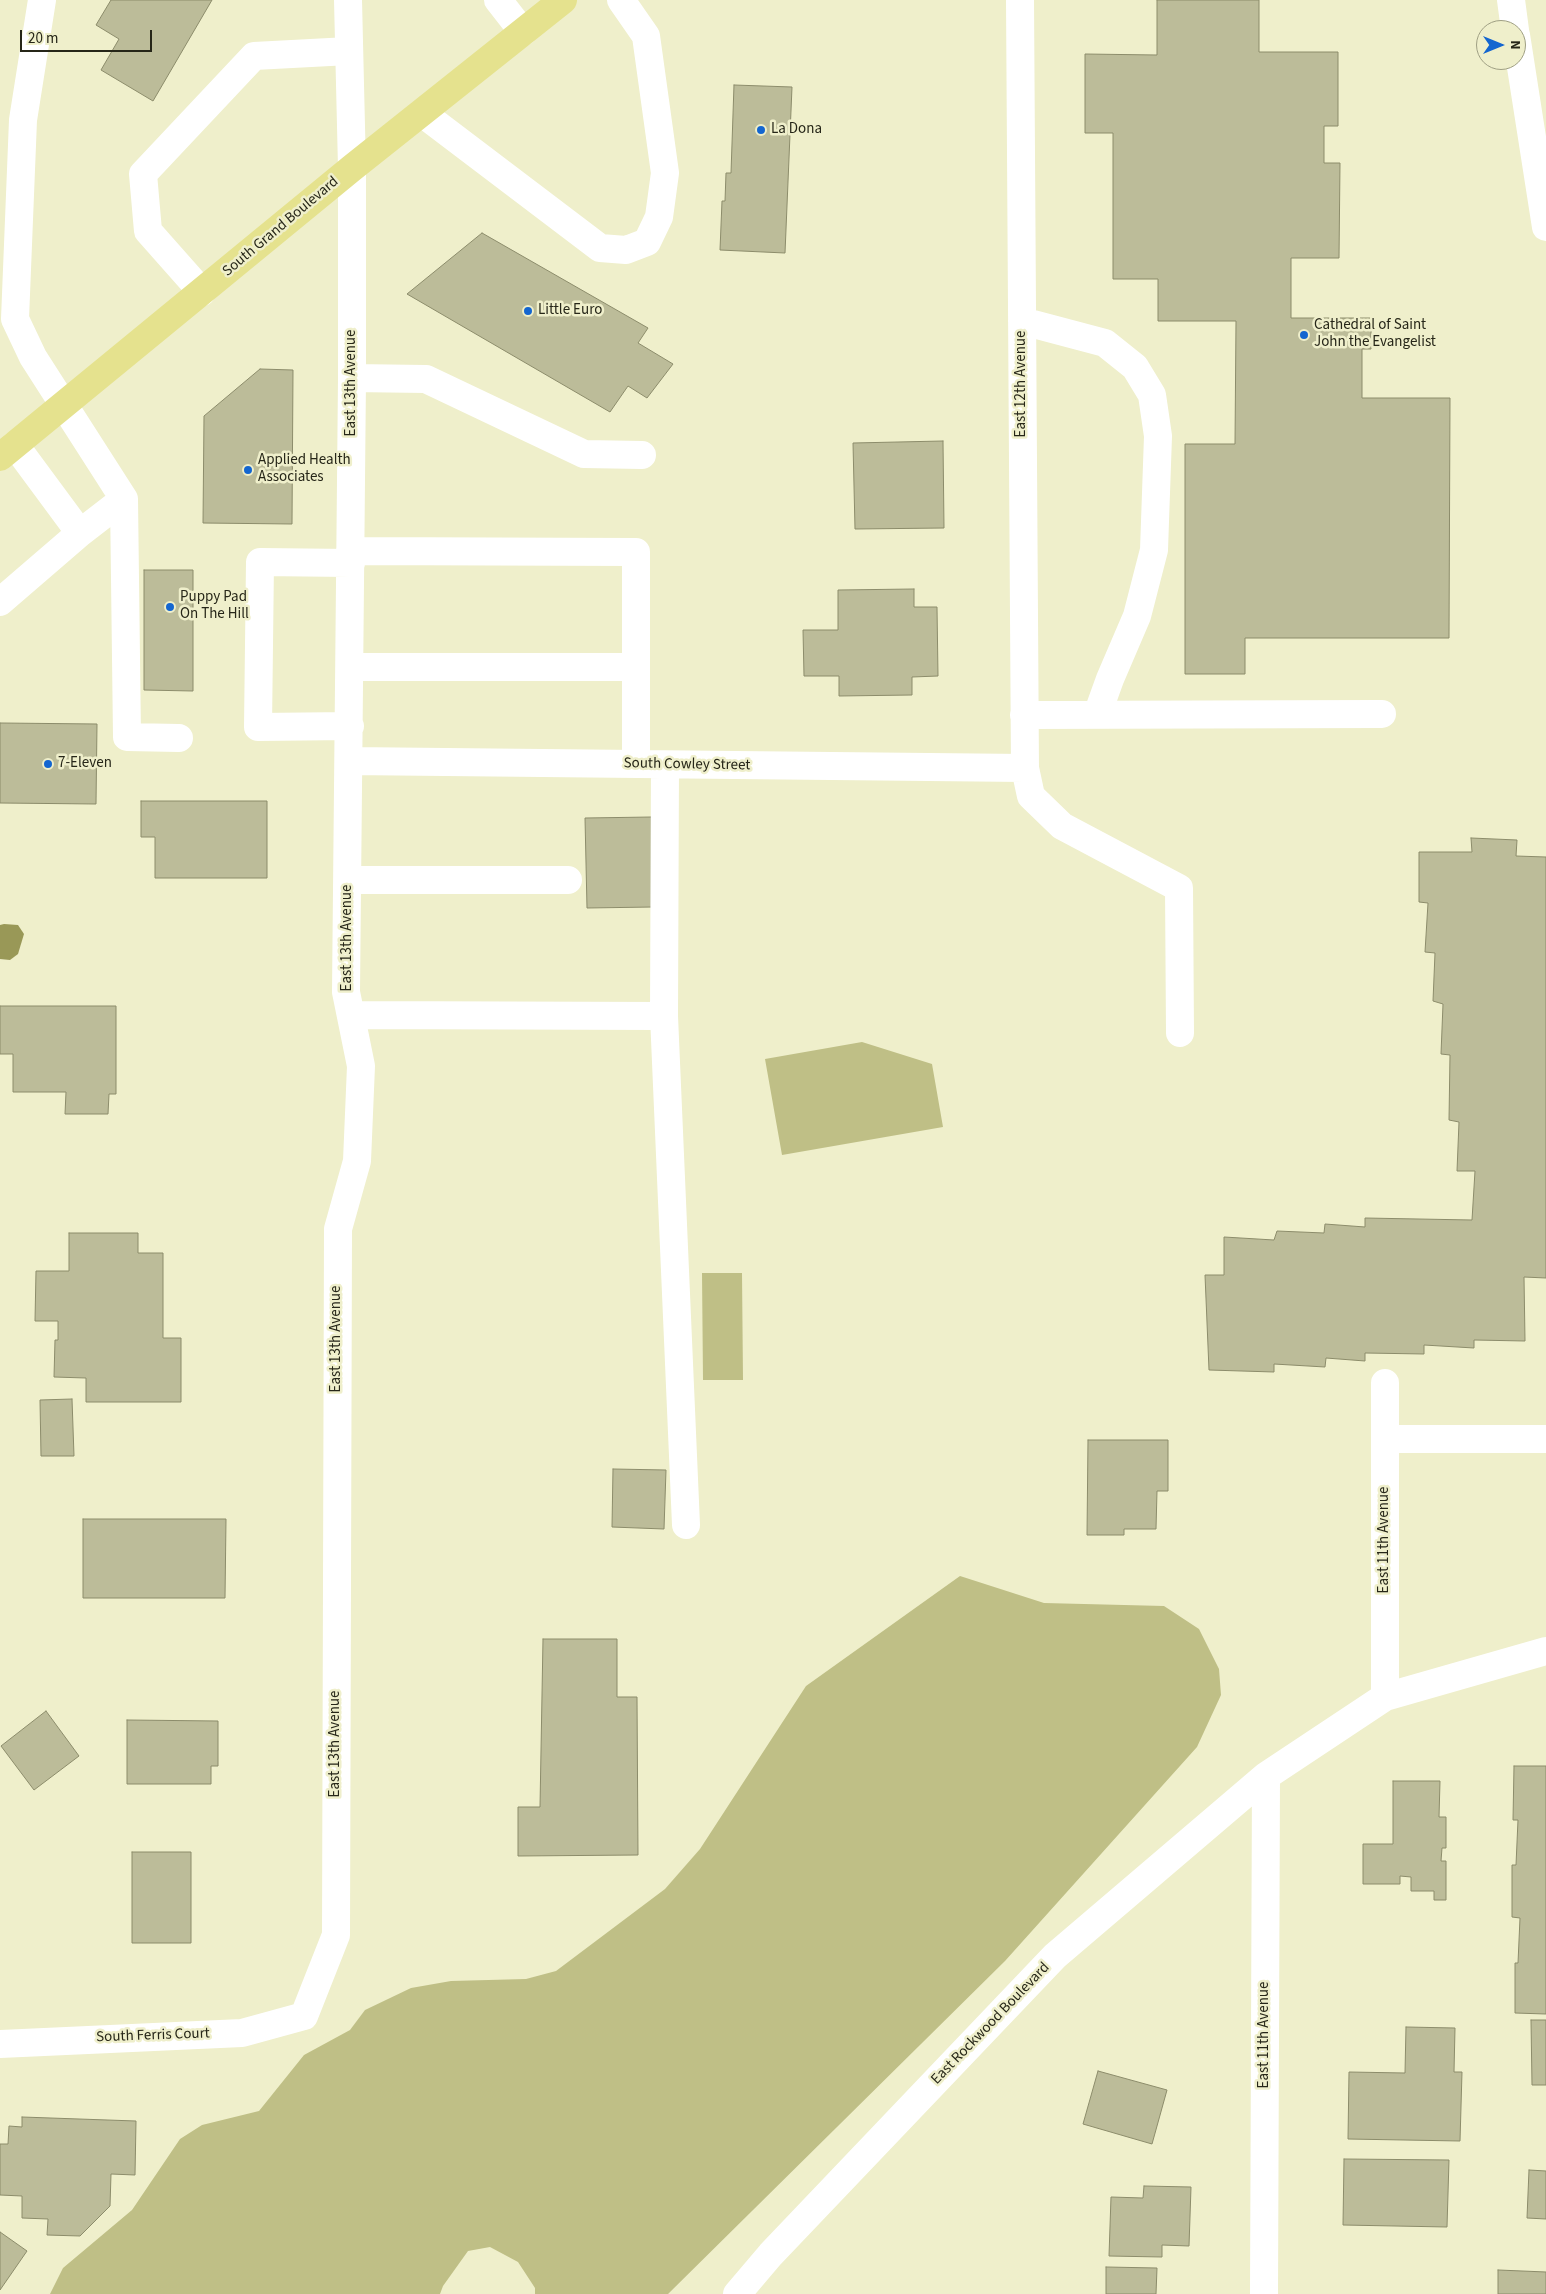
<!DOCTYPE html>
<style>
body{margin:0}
#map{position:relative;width:1546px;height:2294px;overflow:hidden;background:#efefcb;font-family:"Source Sans 3",sans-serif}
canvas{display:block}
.north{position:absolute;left:1476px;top:20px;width:50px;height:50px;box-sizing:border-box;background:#efefcb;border:1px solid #9f9f83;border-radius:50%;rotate:90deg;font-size:14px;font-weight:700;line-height:20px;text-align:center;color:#262618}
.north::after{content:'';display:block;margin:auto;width:18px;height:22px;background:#1466d0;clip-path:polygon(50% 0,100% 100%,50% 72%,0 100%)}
.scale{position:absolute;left:20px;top:30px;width:132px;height:22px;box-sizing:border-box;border:2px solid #262618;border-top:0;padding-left:6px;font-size:15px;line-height:18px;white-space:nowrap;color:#262618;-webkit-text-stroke:4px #efefcb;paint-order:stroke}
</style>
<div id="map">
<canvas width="1546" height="2294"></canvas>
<div class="north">N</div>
<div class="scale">20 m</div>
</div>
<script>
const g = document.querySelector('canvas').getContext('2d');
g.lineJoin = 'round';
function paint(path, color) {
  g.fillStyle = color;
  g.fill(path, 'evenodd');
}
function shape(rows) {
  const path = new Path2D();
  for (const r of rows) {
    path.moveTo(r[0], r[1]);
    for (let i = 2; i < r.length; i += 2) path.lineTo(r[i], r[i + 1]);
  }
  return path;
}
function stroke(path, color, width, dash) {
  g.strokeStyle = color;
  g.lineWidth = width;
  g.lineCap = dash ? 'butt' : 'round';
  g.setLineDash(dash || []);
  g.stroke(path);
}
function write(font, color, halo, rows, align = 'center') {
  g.font = font + ' "Source Sans 3",sans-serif';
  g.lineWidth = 5;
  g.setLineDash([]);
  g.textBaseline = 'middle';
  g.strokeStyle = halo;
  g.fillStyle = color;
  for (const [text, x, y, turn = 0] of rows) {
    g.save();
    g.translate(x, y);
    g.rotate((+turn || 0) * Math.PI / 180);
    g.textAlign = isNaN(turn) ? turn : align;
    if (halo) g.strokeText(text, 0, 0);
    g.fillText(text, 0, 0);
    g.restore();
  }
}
paint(shape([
 [862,1042,932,1064,943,1127,782,1155,765,1059],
 [702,1273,742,1273,743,1380,703,1380],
 [960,1576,1044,1603,1164,1606,1199,1629,1219,1669,1221,1695,1197,1747,1005,1961,668,2294,535,2294,535,2288,518,2262,490,2247,468,2251,443,2286,440,2294,50,2294,63,2268,132,2210,180,2139,202,2125,259,2111,304,2055,350,2030,365,2010,411,1988,451,1981,526,1979,556,1971,665,1889,700,1849,806,1686]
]), '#bfbf86');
paint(shape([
 [4,924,18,925,24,934,18,954,10,960,0,959,0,925]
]), '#999857');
const building = shape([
 [111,0,212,0,153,101,101,70,119,39,96,25,111,0],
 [1157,0,1259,0,1259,52,1338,52,1338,126,1324,126,1324,163,1340,163,1339,258,1291,258,1291,318,1371,318,1371,349,1362,349,1362,398,1450,398,1449,638,1245,638,1245,674,1185,674,1185,444,1235,444,1236,321,1158,321,1158,279,1113,279,1113,133,1085,133,1085,54,1157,55,1157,0],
 [734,85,792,87,785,253,720,250,722,201,725,201,726,173,731,173,734,85],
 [482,233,648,328,638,343,673,364,647,398,628,386,610,412,407,294,482,233],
 [260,369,293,370,292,524,203,523,204,416,260,369],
 [943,441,944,528,855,529,853,443,943,441],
 [144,570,193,570,193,691,144,690,144,570],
 [914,589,914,607,937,607,938,676,912,677,912,695,839,696,839,676,804,676,803,630,838,630,838,590,914,589],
 [0,723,97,724,96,804,0,803,0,723],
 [141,801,267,801,267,878,155,878,155,837,141,837,141,801],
 [652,817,653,907,587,908,585,818,652,817],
 [1471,838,1517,840,1516,856,1546,857,1546,1278,1524,1277,1525,1341,1474,1340,1474,1348,1424,1345,1424,1354,1365,1353,1365,1361,1326,1358,1325,1367,1274,1364,1274,1372,1209,1370,1205,1275,1224,1275,1224,1237,1274,1240,1277,1231,1324,1233,1325,1224,1365,1227,1365,1218,1472,1220,1475,1171,1457,1171,1459,1122,1449,1120,1450,1055,1441,1054,1443,1004,1433,1001,1435,953,1425,952,1428,903,1419,902,1419,852,1472,852,1471,838],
 [0,1006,116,1006,116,1094,109,1094,108,1114,65,1114,66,1092,13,1092,13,1054,0,1054,0,1006],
 [69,1233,138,1233,138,1253,163,1253,163,1338,181,1338,181,1402,86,1402,86,1378,54,1377,55,1340,58,1340,58,1321,35,1321,36,1271,69,1271,69,1233],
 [72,1399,74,1456,41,1456,40,1400,72,1399],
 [1088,1440,1168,1440,1168,1491,1157,1491,1156,1529,1124,1529,1124,1535,1087,1535,1088,1440],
 [613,1469,666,1470,664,1529,612,1527,613,1469],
 [83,1519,226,1519,225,1598,83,1598,83,1519],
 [543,1639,617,1639,617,1697,637,1697,638,1855,518,1856,518,1807,540,1807,543,1639],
 [46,1711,79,1756,34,1790,1,1746,46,1711],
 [127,1720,218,1721,218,1766,211,1766,211,1784,127,1784,127,1720],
 [1514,1766,1546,1766,1546,2014,1515,2013,1515,1963,1518,1963,1520,1918,1512,1917,1512,1865,1516,1865,1518,1820,1513,1820,1514,1766],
 [1393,1781,1440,1781,1439,1817,1446,1817,1446,1848,1442,1848,1441,1861,1446,1861,1446,1900,1434,1900,1434,1891,1411,1891,1411,1877,1400,1876,1400,1884,1363,1884,1363,1844,1393,1844,1393,1781],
 [132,1852,191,1852,191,1943,132,1943,132,1852],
 [1531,2020,1546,2020,1546,2085,1532,2085,1531,2020],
 [1406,2027,1455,2028,1454,2072,1462,2072,1460,2141,1348,2139,1349,2072,1405,2073,1406,2027],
 [1098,2071,1167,2090,1152,2144,1083,2124,1098,2071],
 [22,2117,136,2121,135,2175,111,2174,110,2206,80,2236,47,2235,48,2219,22,2218,22,2196,0,2195,0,2144,8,2144,9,2126,22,2127,22,2117],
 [1344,2159,1449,2160,1447,2227,1343,2225,1344,2159],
 [1529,2170,1546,2171,1546,2219,1527,2218,1529,2170],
 [1144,2186,1191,2187,1189,2246,1162,2245,1162,2257,1109,2256,1111,2197,1143,2198,1144,2186],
 [0,2232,27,2251,0,2290,0,2232],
 [1106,2267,1157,2268,1156,2294,1106,2294,1106,2267],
 [1498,2270,1546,2272,1546,2294,1498,2294,1498,2270]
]);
paint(building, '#bcbc99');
stroke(building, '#8c8c6b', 1);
stroke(shape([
 [42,0,23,120,15,319,33,357,124,499,80,533],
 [498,0,523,32],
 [1020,0,1025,768,1031,796,1062,826,1179,888,1180,1033],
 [1511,0,1515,30],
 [1516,35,1546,227],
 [422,113,600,248,626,250,647,242,659,217,665,173,646,36,621,0],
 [202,292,148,231,143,174,254,56,349,51],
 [1022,321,1105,343,1135,367,1152,395,1158,436,1154,550,1137,616,1110,679,1097,715],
 [352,378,426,379,584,454,642,455],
 [124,499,127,737,179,738],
 [351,551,636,552,636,764],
 [0,602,80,533,15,445],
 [350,667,636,667],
 [1024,715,1382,714],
 [350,726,258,727,260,562,351,563],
 [349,761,1025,768],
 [665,765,664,1016,686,1525],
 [348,880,568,880],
 [351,1015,664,1016],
 [1385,1439,1546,1439],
 [1385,1697,1385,1383],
 [0,2044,242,2033,304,2016,336,1935,338,1229,357,1161,361,1066,346,992,352,378,352,168,348,0],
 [737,2294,771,2254,1055,1956,1266,1776,1385,1697,1546,1651],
 [1264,2294,1266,1776]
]), '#fff', 28);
stroke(shape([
 [0,457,352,168,563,0]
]), '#e5e28e', 28);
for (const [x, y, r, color] of [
 [761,130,5,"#1466d0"],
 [528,311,5,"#1466d0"],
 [1304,335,5,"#1466d0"],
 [248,470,5,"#1466d0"],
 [170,607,5,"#1466d0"],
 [48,764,5,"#1466d0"]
]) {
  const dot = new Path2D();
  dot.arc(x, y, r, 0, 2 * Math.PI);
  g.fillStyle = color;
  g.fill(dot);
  stroke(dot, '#efefcb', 2);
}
write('15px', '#262618', '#efefcb', [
 ["La Dona",771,130],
 ["Little Euro",538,311],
 ["Cathedral of Saint",1314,326],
 ["John the Evangelist",1314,343],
 ["Applied Health",258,461],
 ["Associates",258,478],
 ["Puppy Pad",180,598],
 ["On The Hill",180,615],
 ["7-Eleven",58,764]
], 'left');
write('15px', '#262618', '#efefcb', [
 ["South Grand Boulevard",281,227,-40],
 ["East 13th Avenue",352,383,-90],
 ["East 12th Avenue",1022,384,-90],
 ["South Cowley Street",687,765,1],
 ["East 13th Avenue",348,938,-90],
 ["East 13th Avenue",337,1339,-90],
 ["East 11th Avenue",1385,1540,-90],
 ["East 13th Avenue",336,1744,-90],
 ["East Rockwood Boulevard",991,2024,-46],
 ["East 11th Avenue",1265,2035,-90],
 ["South Ferris Court",153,2036,-2]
]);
</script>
